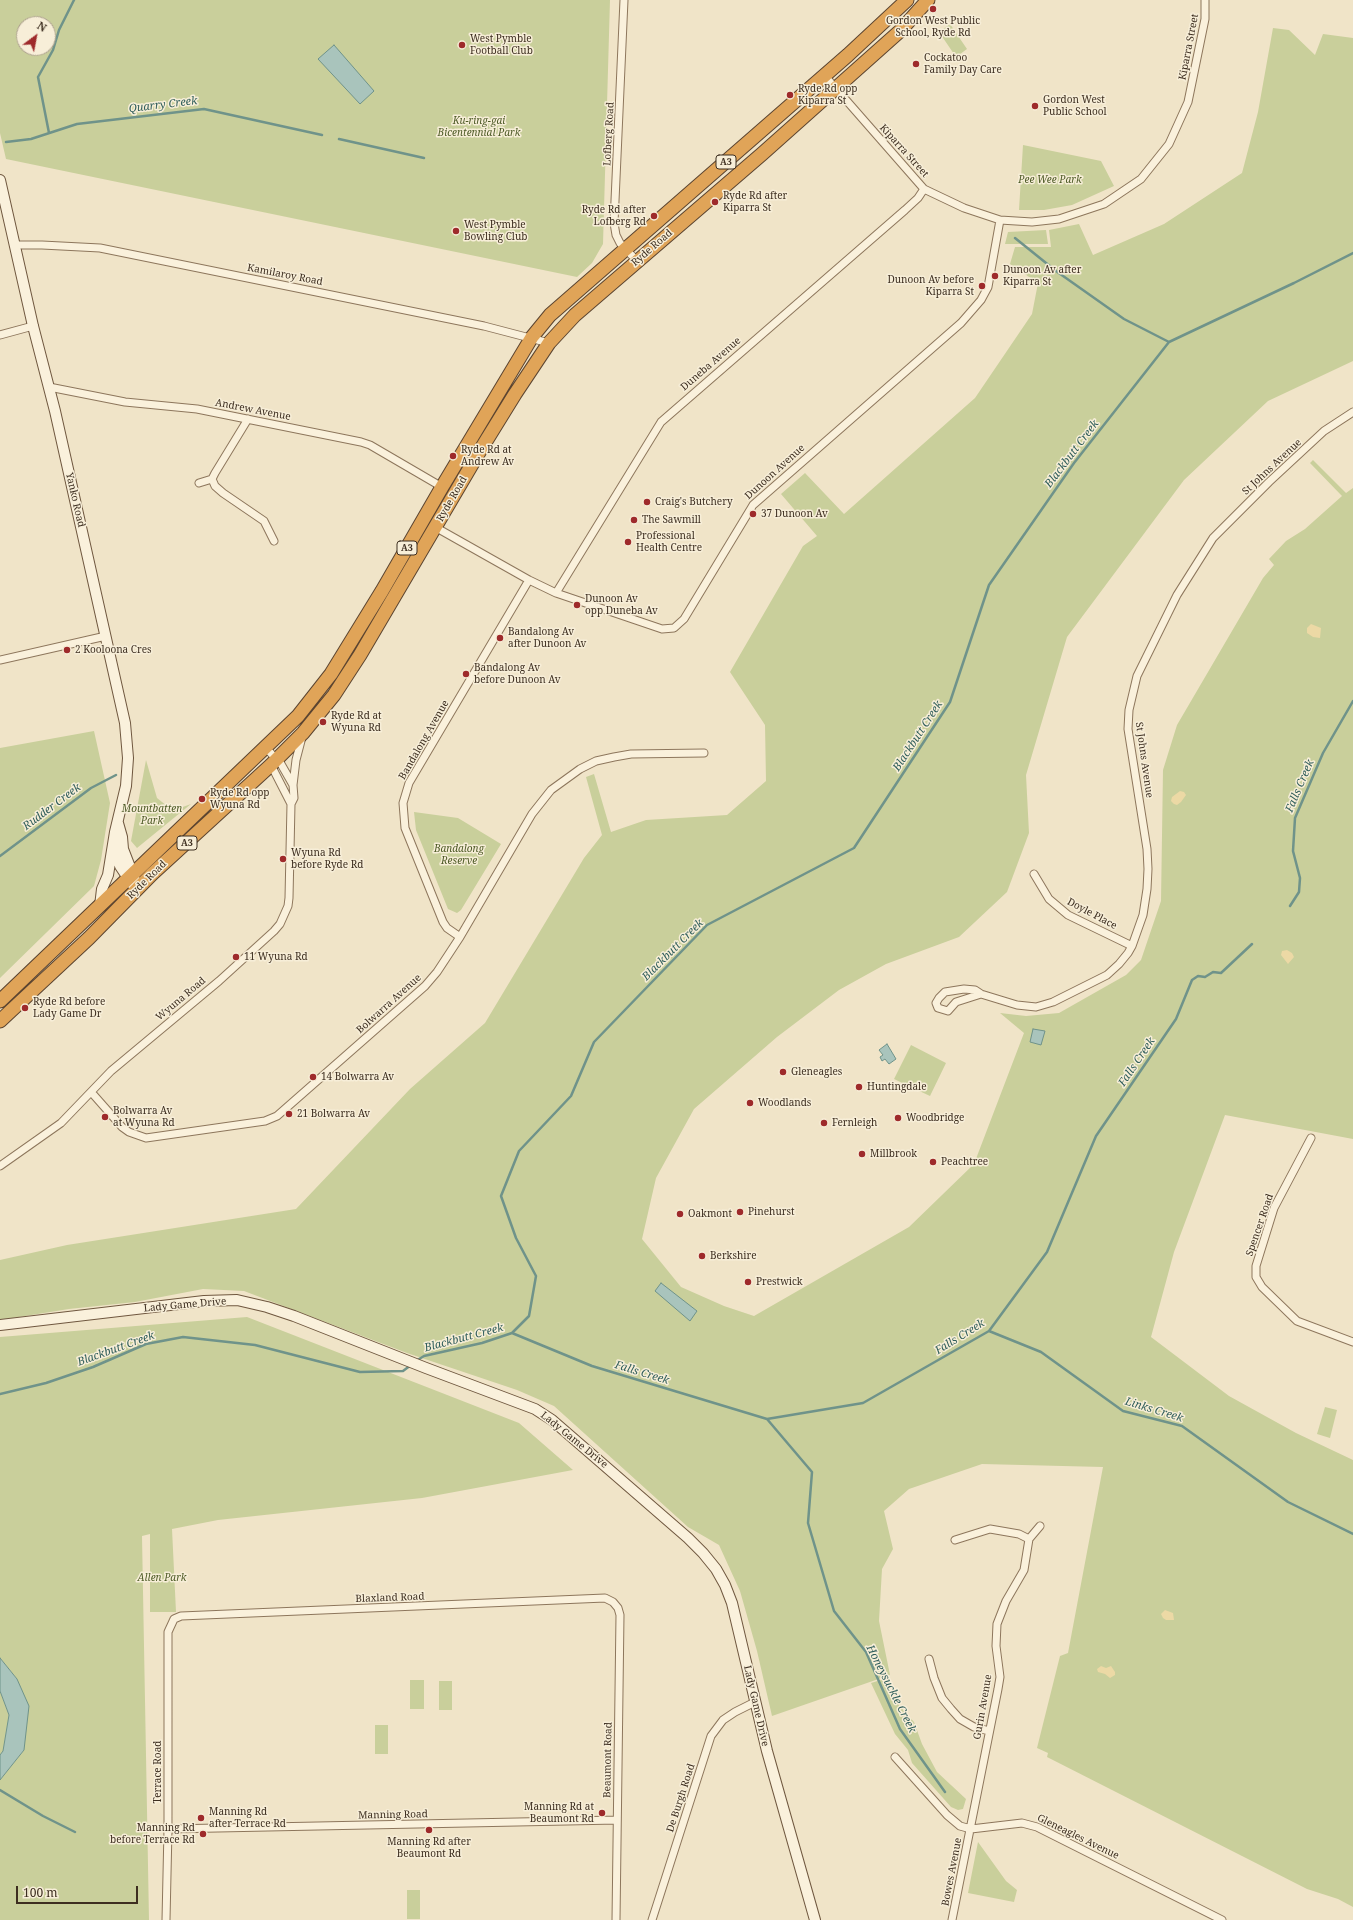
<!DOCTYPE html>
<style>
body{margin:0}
#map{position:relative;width:1353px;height:1920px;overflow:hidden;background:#f0e4c8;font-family:"Noto Serif",serif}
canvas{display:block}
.north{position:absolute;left:16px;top:16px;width:40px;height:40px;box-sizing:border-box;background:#f7eed8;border:1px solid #ada18e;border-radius:50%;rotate:32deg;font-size:11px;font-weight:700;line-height:16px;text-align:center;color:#3d2e20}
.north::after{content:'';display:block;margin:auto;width:14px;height:18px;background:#9e2a2b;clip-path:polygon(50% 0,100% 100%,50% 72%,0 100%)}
.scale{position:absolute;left:16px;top:1886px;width:122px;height:18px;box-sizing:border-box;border:2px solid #3d2e20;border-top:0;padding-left:5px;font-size:12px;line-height:14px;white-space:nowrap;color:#3d2e20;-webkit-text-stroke:3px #f7eed8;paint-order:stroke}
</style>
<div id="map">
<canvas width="1353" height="1920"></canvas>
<div class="north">N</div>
<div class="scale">100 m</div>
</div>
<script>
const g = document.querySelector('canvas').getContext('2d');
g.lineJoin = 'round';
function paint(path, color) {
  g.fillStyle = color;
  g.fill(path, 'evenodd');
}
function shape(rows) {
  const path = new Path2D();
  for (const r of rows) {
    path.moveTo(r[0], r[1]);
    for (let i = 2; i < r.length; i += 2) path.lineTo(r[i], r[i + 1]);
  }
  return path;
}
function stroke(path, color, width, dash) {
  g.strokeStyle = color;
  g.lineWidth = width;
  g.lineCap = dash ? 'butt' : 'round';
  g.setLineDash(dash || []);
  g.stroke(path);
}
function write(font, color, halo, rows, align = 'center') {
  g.font = font + ' "Noto Serif",serif';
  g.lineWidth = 3;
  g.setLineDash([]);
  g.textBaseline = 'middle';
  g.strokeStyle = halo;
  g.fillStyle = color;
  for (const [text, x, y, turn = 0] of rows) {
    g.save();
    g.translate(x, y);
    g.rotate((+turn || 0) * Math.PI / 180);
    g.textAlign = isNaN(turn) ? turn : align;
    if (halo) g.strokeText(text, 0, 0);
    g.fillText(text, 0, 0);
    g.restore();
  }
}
paint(shape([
 [0,0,610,0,603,244,592,263,577,277,6,159,0,133],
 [24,24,48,24,48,48,24,48],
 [950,24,967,49,956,57,939,32],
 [1273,28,1289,30,1315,55,1323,34,1353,38,1353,361,1268,401,1184,480,1067,637,1026,775,1029,833,1007,892,959,937,886,964,839,990,777,1037,694,1109,656,1178,642,1239,681,1287,724,1306,754,1316,909,1227,974,1164,1024,1033,1000,1013,1026,1016,1059,1013,1126,975,1141,960,1161,901,1163,770,1177,725,1263,578,1274,565,1269,559,1286,541,1305,529,1342,496,1310,463,1313,460,1346,493,1353,488,1353,1139,1225,1115,1174,1252,1151,1337,1229,1396,1296,1433,1353,1460,1353,1907,1338,1899,1307,1889,1047,1757,1048,1753,1037,1748,1060,1656,1068,1653,1103,1467,982,1464,909,1489,884,1511,893,1549,882,1569,879,1621,890,1675,772,1716,757,1651,740,1591,719,1545,688,1527,554,1406,517,1390,407,1353,244,1291,203,1289,135,1302,69,1309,0,1320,0,1260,67,1245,296,1209,410,1089,485,1023,584,858,602,835,586,777,594,774,611,832,646,820,727,815,766,781,765,725,730,672,803,546,817,536,781,494,805,473,844,514,975,398,1032,314,1038,283,1010,264,1015,247,1051,247,1049,230,1079,224,1093,255,1164,224,1242,173,1258,112],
 [1023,145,1101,161,1114,186,1072,205,1044,210,1019,210],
 [1046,230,1048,244,1005,244,1008,232],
 [94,731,110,803,101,860,94,886,0,978,0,748],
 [146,760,157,798,167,806,180,808,191,804,137,848,131,841],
 [414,812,458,818,501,844,461,910,457,913,448,909,416,830],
 [911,1045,946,1063,930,1096,894,1079],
 [247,1317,519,1423,573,1470,422,1498,218,1520,172,1529,176,1612,150,1612,150,1534,142,1536,149,1920,0,1920,0,1780,24,1750,17,1679,0,1658,0,1337],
 [1325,1407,1337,1410,1330,1438,1317,1434],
 [884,1679,888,1693,914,1722,922,1744,937,1772,966,1799,963,1809,958,1810,951,1807,912,1763,908,1750,895,1734,871,1683],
 [410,1680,424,1680,424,1709,410,1709],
 [439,1681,452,1681,452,1710,439,1710],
 [0,1691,9,1715,3,1751,0,1755],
 [375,1725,388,1725,388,1754,375,1754],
 [978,1842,1006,1881,1017,1890,1014,1902,968,1893],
 [407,1890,420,1890,420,1919,407,1919]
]), '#c9cf9b');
paint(shape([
 [1311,624,1321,628,1320,638,1313,637,1307,633,1307,628],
 [1180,791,1184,792,1186,795,1181,802,1177,805,1174,804,1171,801,1172,797],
 [1287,950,1292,953,1294,957,1288,964,1281,955,1282,951],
 [1165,1610,1173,1613,1174,1620,1166,1620,1163,1618,1161,1614],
 [1101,1666,1106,1668,1111,1666,1115,1672,1115,1675,1110,1678,1105,1674,1098,1672,1097,1669]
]), '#ecd9a5');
const water = shape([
 [334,45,374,91,360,104,318,59,334,45],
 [1033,1029,1045,1031,1041,1045,1030,1042,1033,1029],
 [887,1044,896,1059,889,1064,885,1059,882,1061,880,1057,883,1055,879,1050,887,1044],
 [661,1283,697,1311,690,1321,655,1291,661,1283],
 [0,1658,17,1679,29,1706,24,1750,0,1780,0,1755,3,1751,9,1715,0,1691,0,1658]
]);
paint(water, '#a9c4bc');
stroke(water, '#6f938a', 1);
stroke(shape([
 [49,133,38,77,53,50,59,30,74,0],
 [339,139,424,158],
 [6,142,31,139,77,124,204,109,322,135],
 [1015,238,1056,271,1124,319,1169,342],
 [0,856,91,788,116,775],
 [1290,906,1299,892,1300,878,1293,851,1295,818,1323,753,1353,701],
 [989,1331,1041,1352,1123,1411,1182,1426,1288,1502,1353,1534],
 [512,1333,592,1366,767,1419,863,1403,989,1331,1047,1252,1096,1136,1176,1019,1192,980,1198,976,1205,977,1213,972,1221,973,1252,944],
 [416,1361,424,1356,482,1343,512,1333,529,1316,536,1276,516,1238,501,1196,519,1151,571,1096,594,1042,707,925,854,848,950,702,989,585,1074,463,1169,342,1294,283,1353,253],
 [0,1394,46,1383,93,1367,146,1344,183,1337,255,1345,360,1372,403,1371,411,1365],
 [767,1419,812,1472,808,1523,834,1611,866,1652,900,1729,945,1792],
 [0,1790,43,1816,75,1832]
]), '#6f938a', 2.5);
const street = shape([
 [624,0,614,223,616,235,620,243,637,261],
 [825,76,924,189,964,208,1000,220,1032,222,1059,219,1104,204,1141,179,1169,144,1188,102,1205,19,1205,0],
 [14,245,42,245,100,248,484,326,549,343],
 [0,335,33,326],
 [49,387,125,402,197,409,361,442,370,445,442,487],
 [248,419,215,473,212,479,215,486,223,493,264,521,274,541],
 [199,483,212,479],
 [435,527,529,580,556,593,662,629,674,628,684,619,753,505,961,323,981,300,988,287,1000,220],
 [556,593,661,422,905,210,918,198,924,189],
 [0,660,106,636],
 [270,763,291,804],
 [293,785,296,760,302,737],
 [1034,874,1049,899,1068,915,1132,946],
 [460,937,447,928,443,922,405,828,403,803,409,783,529,580],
 [981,994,956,1002,948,1011,938,1008,936,1003,939,998,945,992,964,989,975,990,981,994,1017,1005,1036,1007,1053,1002,1107,975,1119,964,1128,953,1132,946,1143,915,1147,889,1148,869,1147,849,1128,729,1129,710,1137,676,1177,595,1213,538,1269,482,1324,431,1353,412],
 [92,1093,122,1127,129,1132,146,1138,265,1121,277,1116,425,986,437,972,460,937,532,814,551,790,580,769,596,761,614,757,631,754,704,753],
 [1311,1138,1274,1208,1256,1266,1256,1277,1262,1287,1297,1321,1353,1342],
 [0,1166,61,1123,111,1071,219,981,274,931,280,924,288,906,289,898,291,804,294,798,293,785,281,764,266,748],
 [955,1540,990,1529,1019,1534,1029,1539],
 [929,1659,934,1678,942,1698,951,1709,960,1719,974,1727,989,1731],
 [895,1757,947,1815,960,1826,971,1829,1022,1823,1037,1827,1222,1920],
 [168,1829,617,1820],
 [166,1920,168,1829,168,1632,174,1619,181,1616,605,1598,613,1602,618,1608,620,1615,616,1920],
 [652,1920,711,1736,723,1720,735,1712,755,1702],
 [952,1920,998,1689,1000,1677,996,1646,997,1624,1006,1601,1024,1570,1029,1539,1040,1526]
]);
const secondary = shape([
 [0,180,33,326,55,411,125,723,128,758,126,786,115,832,108,875,102,889,100,906],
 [118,823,122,837,123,849,135,880],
 [113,845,120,866,132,884],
 [0,1325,204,1301,237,1300,267,1307,294,1316,426,1368,535,1409,552,1420,688,1538,703,1553,716,1569,725,1585,732,1603,767,1751,815,1920]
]);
const highway = shape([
 [0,1001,298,716,331,674,382,591,442,487,532,337,550,315,848,55,907,0],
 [0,1021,89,938,152,874,271,765,303,733,334,695,360,655,481,449,515,394,549,343,575,315,762,154,900,31,928,0]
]);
stroke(street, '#8d765c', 9);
stroke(secondary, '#6f573f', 12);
stroke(highway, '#5b4430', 15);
stroke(street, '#faf1dc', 7);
stroke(secondary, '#faf1dc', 10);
stroke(highway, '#e0a458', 13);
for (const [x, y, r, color] of [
 [933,9,4,"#9e2a2b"],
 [462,45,4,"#9e2a2b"],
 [916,64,4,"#9e2a2b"],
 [790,95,4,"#9e2a2b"],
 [1035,106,4,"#9e2a2b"],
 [715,202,4,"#9e2a2b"],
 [654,216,4,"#9e2a2b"],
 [456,231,4,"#9e2a2b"],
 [995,276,4,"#9e2a2b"],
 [982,286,4,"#9e2a2b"],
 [453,456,4,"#9e2a2b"],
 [647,502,4,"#9e2a2b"],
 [753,514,4,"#9e2a2b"],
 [634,520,4,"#9e2a2b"],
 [628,542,4,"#9e2a2b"],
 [577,605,4,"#9e2a2b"],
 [500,638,4,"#9e2a2b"],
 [67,650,4,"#9e2a2b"],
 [466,674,4,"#9e2a2b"],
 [323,722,4,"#9e2a2b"],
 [202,799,4,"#9e2a2b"],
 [283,859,4,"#9e2a2b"],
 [236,957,4,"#9e2a2b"],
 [25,1008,4,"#9e2a2b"],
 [783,1072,4,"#9e2a2b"],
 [313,1077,4,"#9e2a2b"],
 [859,1087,4,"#9e2a2b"],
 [750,1103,4,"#9e2a2b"],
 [289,1114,4,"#9e2a2b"],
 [105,1117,4,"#9e2a2b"],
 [898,1118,4,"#9e2a2b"],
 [824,1123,4,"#9e2a2b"],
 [862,1154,4,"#9e2a2b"],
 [933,1162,4,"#9e2a2b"],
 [740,1212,4,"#9e2a2b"],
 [680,1214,4,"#9e2a2b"],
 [702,1256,4,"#9e2a2b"],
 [748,1282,4,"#9e2a2b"],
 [602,1813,4,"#9e2a2b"],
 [201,1818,4,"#9e2a2b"],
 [429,1830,4,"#9e2a2b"],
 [203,1834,4,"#9e2a2b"]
]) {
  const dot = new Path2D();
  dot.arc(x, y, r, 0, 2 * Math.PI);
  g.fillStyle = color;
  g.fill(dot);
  stroke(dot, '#f7eed8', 1.5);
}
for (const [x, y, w] of [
 [726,162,20],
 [407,548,20],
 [187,843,20]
]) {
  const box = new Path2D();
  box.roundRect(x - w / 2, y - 7, w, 14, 3);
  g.fillStyle = '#f7eed8';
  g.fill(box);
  stroke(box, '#3d2e20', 1);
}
write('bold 9px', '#3d2e20', null, [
 ["A3",726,162],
 ["A3",407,548],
 ["A3",187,843]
]);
write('10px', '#3d2e20', '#f7eed8', [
 ["Gordon West Public",933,21,"center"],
 ["School, Ryde Rd",933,33,"center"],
 ["West Pymble",470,39],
 ["Football Club",470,51],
 ["Cockatoo",924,58],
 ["Family Day Care",924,70],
 ["Ryde Rd opp",798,89],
 ["Kiparra St",798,101],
 ["Gordon West",1043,100],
 ["Public School",1043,112],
 ["Ryde Rd after",723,196],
 ["Kiparra St",723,208],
 ["Ryde Rd after",646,210,"right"],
 ["Lofberg Rd",646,222,"right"],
 ["West Pymble",464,225],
 ["Bowling Club",464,237],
 ["Dunoon Av after",1003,270],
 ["Kiparra St",1003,282],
 ["Dunoon Av before",974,280,"right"],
 ["Kiparra St",974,292,"right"],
 ["Ryde Rd at",461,450],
 ["Andrew Av",461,462],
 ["Craig's Butchery",655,502],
 ["37 Dunoon Av",761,514],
 ["The Sawmill",642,520],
 ["Professional",636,536],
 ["Health Centre",636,548],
 ["Dunoon Av",585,599],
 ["opp Duneba Av",585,611],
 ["Bandalong Av",508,632],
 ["after Dunoon Av",508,644],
 ["2 Kooloona Cres",75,650],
 ["Bandalong Av",474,668],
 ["before Dunoon Av",474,680],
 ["Ryde Rd at",331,716],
 ["Wyuna Rd",331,728],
 ["Ryde Rd opp",210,793],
 ["Wyuna Rd",210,805],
 ["Wyuna Rd",291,853],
 ["before Ryde Rd",291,865],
 ["11 Wyuna Rd",244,957],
 ["Ryde Rd before",33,1002],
 ["Lady Game Dr",33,1014],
 ["Gleneagles",791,1072],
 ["14 Bolwarra Av",321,1077],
 ["Huntingdale",867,1087],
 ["Woodlands",758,1103],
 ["Bolwarra Av",113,1111],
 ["at Wyuna Rd",113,1123],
 ["21 Bolwarra Av",297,1114],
 ["Woodbridge",906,1118],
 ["Fernleigh",832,1123],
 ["Millbrook",870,1154],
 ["Peachtree",941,1162],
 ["Pinehurst",748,1212],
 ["Oakmont",688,1214],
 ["Berkshire",710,1256],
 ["Prestwick",756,1282],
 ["Manning Rd at",594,1807,"right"],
 ["Beaumont Rd",594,1819,"right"],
 ["Manning Rd",209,1812],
 ["after Terrace Rd",209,1824],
 ["Manning Rd",195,1828,"right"],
 ["before Terrace Rd",195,1840,"right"],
 ["Manning Rd after",429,1842,"center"],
 ["Beaumont Rd",429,1854,"center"]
], 'left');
write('10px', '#3d2e20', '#f7eed8', [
 ["Kiparra Street",1189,47,-79],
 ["Lofberg Road",609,134,-87],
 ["Kiparra Street",904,151,48],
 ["Ryde Road",652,248,-41],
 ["Kamilaroy Road",285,275,11],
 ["Duneba Avenue",711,364,-41],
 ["Andrew Avenue",253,410,11],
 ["St Johns Avenue",1272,467,-43],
 ["Dunoon Avenue",775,472,-42],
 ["Ryde Road",452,499,-60],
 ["Yanko Road",75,500,77],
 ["Bandalong Avenue",424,740,-60],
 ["St Johns Avenue",1144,760,82],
 ["Ryde Road",147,880,-44],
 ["Doyle Place",1092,914,28],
 ["Wyuna Road",181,999,-40],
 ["Bolwarra Avenue",389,1004,-42],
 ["Spencer Road",1260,1225,-71],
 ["Lady Game Drive",185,1305,-5],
 ["Lady Game Drive",574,1440,39],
 ["Blaxland Road",390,1598,-2],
 ["Lady Game Drive",756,1706,77],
 ["Gurin Avenue",983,1707,-80],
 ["Beaumont Road",608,1760,-89],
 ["Terrace Road",158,1772,-90],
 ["De Burgh Road",681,1798,-72],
 ["Manning Road",393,1815,-1],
 ["Gleneagles Avenue",1078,1837,26],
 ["Bowes Avenue",952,1872,-79]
]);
write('italic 10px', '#4d5a26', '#f7eed8', [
 ["Ku-ring-gai",479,121],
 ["Bicentennial Park",479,133],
 ["Pee Wee Park",1050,180],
 ["Mountbatten",152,809],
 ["Park",152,821],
 ["Bandalong",459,849],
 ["Reserve",459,861],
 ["Allen Park",162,1578]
]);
write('italic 11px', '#2f5d5a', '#f7eed8', [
 ["Quarry Creek",163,105,-7],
 ["Blackbutt Creek",1072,454,-53],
 ["Blackbutt Creek",918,736,-57],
 ["Falls Creek",1300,786,-67],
 ["Rudder Creek",52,807,-37],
 ["Blackbutt Creek",673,950,-45],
 ["Falls Creek",1137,1062,-56],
 ["Falls Creek",960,1337,-32],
 ["Blackbutt Creek",464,1338,-15],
 ["Blackbutt Creek",116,1349,-20],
 ["Falls Creek",642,1373,17],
 ["Links Creek",1154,1410,17],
 ["Honeysuckle Creek",891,1689,63]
]);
</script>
